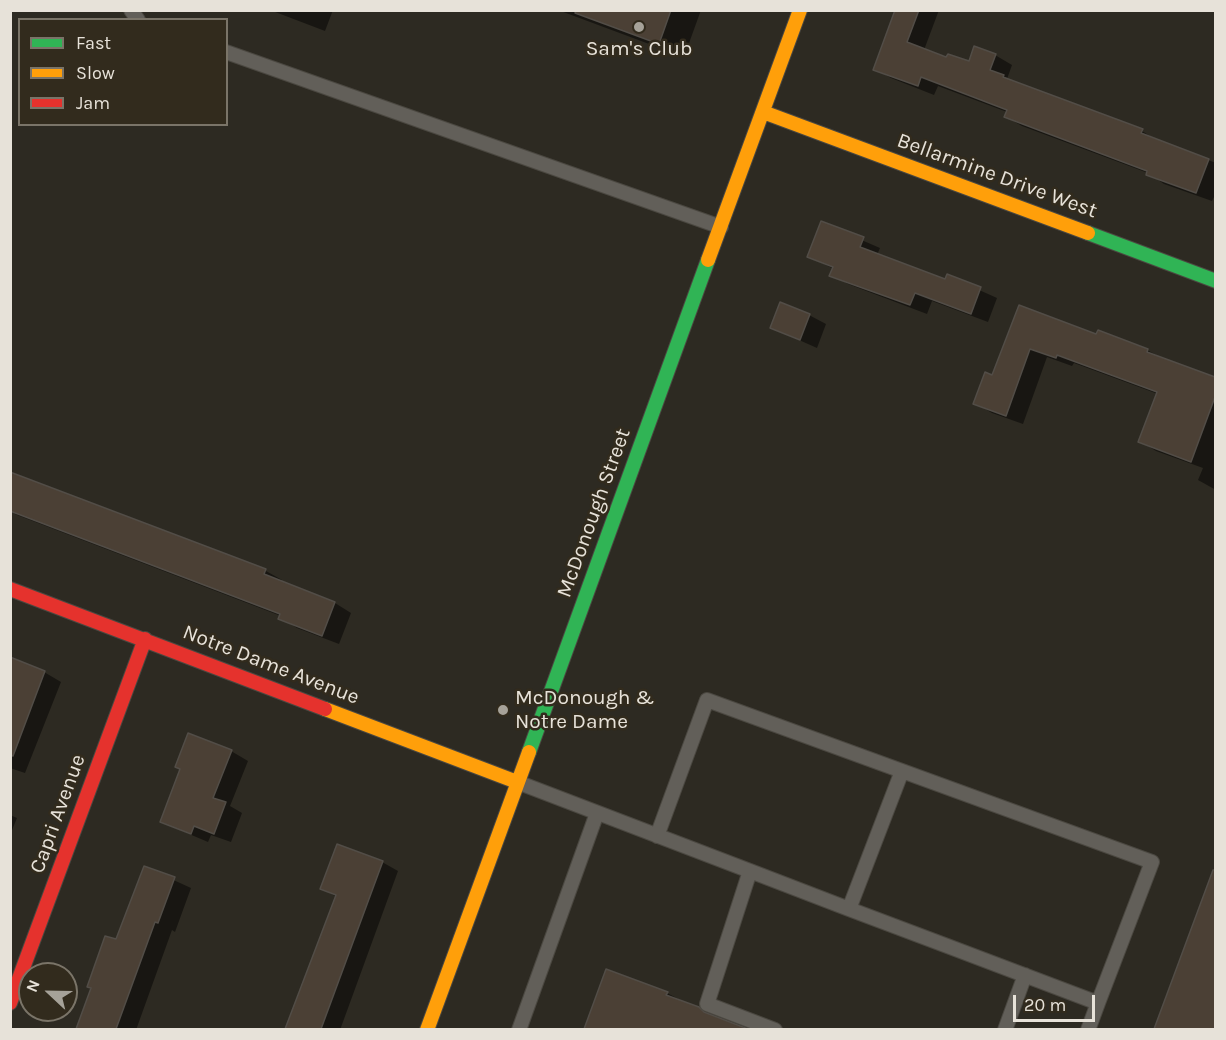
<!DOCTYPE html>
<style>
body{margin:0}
#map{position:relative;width:1226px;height:1040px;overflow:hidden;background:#2d2a22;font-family:Karla,sans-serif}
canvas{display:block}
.frame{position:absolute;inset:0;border:12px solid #e7e2d9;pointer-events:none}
.legend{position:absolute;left:18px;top:18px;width:210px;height:108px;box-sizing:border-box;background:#322b1d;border:2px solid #7a7468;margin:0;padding:8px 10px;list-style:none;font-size:18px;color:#e7e2d9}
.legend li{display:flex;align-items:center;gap:12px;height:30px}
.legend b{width:30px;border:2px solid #7a7468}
.north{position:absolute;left:18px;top:962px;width:60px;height:60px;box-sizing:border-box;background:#322b1d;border:2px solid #7a7468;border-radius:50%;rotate:292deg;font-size:16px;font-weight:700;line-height:24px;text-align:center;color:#e7e2d9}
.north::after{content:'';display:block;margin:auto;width:21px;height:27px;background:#a6a299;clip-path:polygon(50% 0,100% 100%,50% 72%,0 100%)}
.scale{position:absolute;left:1013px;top:995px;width:82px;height:27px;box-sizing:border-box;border:3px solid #e7e2d9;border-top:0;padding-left:8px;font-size:18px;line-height:21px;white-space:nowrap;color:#e7e2d9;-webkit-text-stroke:4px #322b1d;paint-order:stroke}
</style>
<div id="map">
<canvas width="1226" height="1040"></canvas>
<div class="frame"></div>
<ul class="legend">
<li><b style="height:8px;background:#30b455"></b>Fast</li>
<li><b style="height:8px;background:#ff9f0a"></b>Slow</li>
<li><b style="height:8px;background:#e5322d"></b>Jam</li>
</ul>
<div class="north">N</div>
<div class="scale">20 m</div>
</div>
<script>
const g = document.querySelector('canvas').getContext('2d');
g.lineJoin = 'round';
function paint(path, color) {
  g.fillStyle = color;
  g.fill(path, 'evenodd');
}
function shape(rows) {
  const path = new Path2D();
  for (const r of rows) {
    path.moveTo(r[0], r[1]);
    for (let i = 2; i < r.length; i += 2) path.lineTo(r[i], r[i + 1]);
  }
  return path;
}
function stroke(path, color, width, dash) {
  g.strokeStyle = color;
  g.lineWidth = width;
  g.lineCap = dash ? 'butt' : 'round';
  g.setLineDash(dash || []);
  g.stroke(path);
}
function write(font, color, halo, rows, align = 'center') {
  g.font = font + ' Karla,sans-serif';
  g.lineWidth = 5;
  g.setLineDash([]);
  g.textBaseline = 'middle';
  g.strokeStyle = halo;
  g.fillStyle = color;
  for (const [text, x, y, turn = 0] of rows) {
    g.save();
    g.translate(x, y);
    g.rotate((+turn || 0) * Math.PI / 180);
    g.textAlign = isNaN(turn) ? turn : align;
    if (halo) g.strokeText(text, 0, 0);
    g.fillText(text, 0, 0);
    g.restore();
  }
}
paint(shape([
 [270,10,333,10,325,31],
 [558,10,701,10,684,57],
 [890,10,939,10,924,50,970,63,995,55,1012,65,1007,79,1142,131,1158,141,1216,163,1216,193,1212,201,1164,184,1148,173,1022,126,1006,117,1007,112,938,86,934,95,891,78,875,69,896,14],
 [822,223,880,248,877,255,946,281,948,276,997,298,988,322,932,301,927,314,848,284,831,275,834,269,809,257],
 [1020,307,1097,336,1147,350,1164,359,1216,379,1216,490,1198,480,1203,468,1156,451,1140,441,1158,394,1074,363,1072,366,1047,357,1023,424,992,413,975,403,993,377],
 [809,315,826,324,817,348,772,328],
 [10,472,266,571,282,580,281,582,335,603,351,613,339,644,297,628,280,618,281,616,17,515,10,511],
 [10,671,44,672,61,682,25,773,10,768],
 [231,751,248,761,230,806,242,813,231,842,211,835,208,842,161,822],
 [10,815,17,818,10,835],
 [382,862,398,871,340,1030,287,1030,337,897,322,889],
 [145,867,191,888,175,932,172,930,136,1030,77,1030,92,988,117,941],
 [1215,869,1216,1030,1156,1030],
 [607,971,667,993,715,1018,748,1030,585,1030]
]), '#0007');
const building = shape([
 [576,10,671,10,659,44,575,13,576,10],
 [895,10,919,10,907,42,946,57,948,54,969,61,974,46,996,54,990,70,1004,75,1003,77,1143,129,1141,133,1209,159,1196,193,1146,175,1147,171,1004,117,1007,110,921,77,918,86,873,70,895,10],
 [821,221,864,237,860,247,945,279,947,274,981,287,971,314,915,293,910,305,829,276,833,267,807,257,821,221],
 [780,302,810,314,800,340,770,328,780,302],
 [1019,305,1096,334,1098,330,1148,349,1147,352,1215,377,1215,397,1191,462,1138,442,1157,392,1057,355,1056,358,1030,349,1006,416,973,404,985,372,992,375,1019,305],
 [10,472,266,569,264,574,335,602,322,636,278,619,280,614,10,511,10,472],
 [10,657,45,671,13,756,10,755,10,657],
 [188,733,232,750,213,798,226,802,214,834,194,826,191,834,160,822,180,769,175,767,188,733],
 [337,844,383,861,321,1029,285,1029,336,895,320,889,337,844],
 [144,866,175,877,158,923,155,922,116,1029,76,1029,91,988,87,987,105,936,116,939,144,866],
 [1213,870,1215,870,1215,1029,1154,1029,1213,870],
 [606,969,668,992,666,995,699,1007,704,1012,748,1029,584,1029,606,969]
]);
paint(building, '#4b4035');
stroke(building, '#524d47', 1.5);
const lane = shape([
 [131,10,138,20],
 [226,52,721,227],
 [517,782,750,871,849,909,950,947,1098,1003,1152,862,707,700,657,836],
 [750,871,707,1004,775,1030],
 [849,909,902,771],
 [519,1030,597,813],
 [1005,1030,1025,975],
 [1088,1030,1098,1003]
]);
const fast = shape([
 [1088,233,1216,281],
 [529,752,708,260]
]);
const slow = shape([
 [763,112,1088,233],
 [708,260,800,10],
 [325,709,517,782],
 [427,1030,529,752]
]);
const jam = shape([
 [10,589,325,709],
 [10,1003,145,639]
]);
stroke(lane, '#4b4841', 16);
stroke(fast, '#4b4841', 16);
stroke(slow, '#4b4841', 16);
stroke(jam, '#4b4841', 16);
stroke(lane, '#625f59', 14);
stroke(fast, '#30b455', 14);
stroke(slow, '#ff9f0a', 14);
stroke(jam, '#e5322d', 14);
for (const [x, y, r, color] of [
 [639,27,6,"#a6a299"],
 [503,710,6,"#a6a299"]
]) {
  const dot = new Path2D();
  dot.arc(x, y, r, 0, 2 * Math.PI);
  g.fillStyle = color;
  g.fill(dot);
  stroke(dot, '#322b1d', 2);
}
write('21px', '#e7e2d9', '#322b1d', [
 ["Sam's Club",639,49],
 ["McDonough &",515,698,"left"],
 ["Notre Dame",515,722,"left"]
]);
write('21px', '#e7e2d9', '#322b1d', [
 ["Bellarmine Drive West",997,176,20],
 ["McDonough Street",594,513,-70],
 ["Notre Dame Avenue",271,665,21],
 ["Capri Avenue",58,814,-70]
]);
</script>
